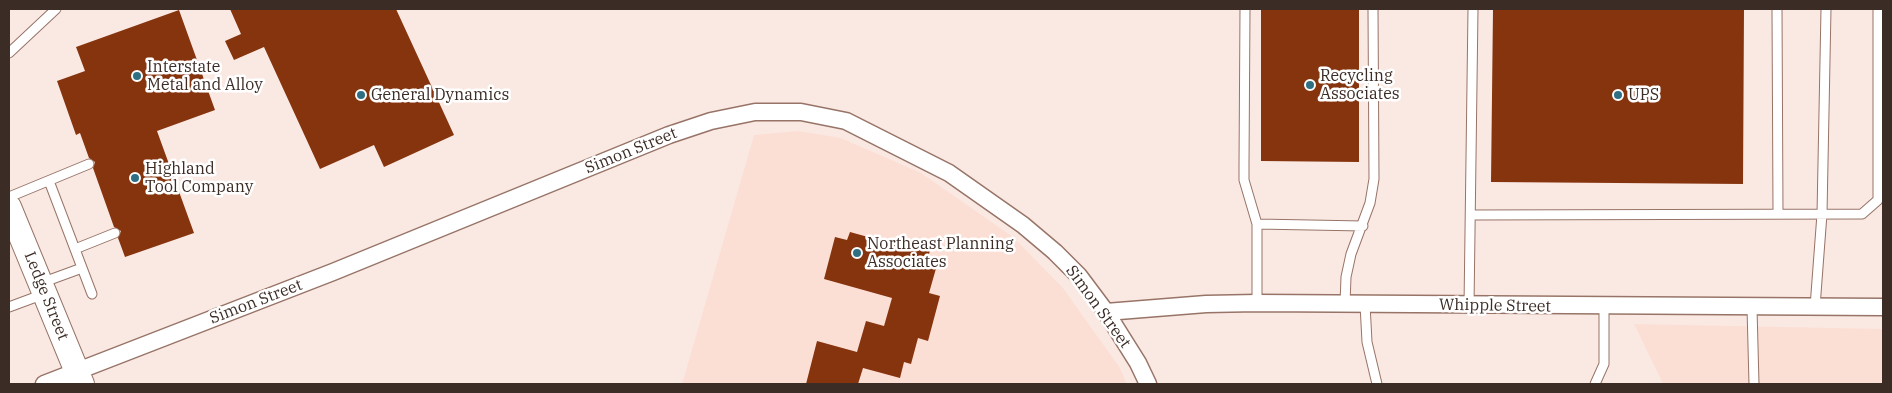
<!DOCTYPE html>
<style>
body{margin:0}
#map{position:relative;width:1892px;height:393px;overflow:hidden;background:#fae9e3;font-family:"IBM Plex Serif",serif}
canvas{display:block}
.frame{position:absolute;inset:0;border:10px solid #3b2c26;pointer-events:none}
</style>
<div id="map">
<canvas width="1892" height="393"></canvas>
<div class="frame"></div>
</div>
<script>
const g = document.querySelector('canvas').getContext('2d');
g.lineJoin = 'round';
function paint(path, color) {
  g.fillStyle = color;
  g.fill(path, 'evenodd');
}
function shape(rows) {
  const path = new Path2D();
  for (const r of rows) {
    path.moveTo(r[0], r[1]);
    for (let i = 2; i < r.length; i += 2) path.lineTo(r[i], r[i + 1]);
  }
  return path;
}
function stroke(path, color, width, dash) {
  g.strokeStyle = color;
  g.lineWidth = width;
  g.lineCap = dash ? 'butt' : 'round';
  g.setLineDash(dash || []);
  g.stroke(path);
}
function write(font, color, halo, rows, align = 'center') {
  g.font = font + ' "IBM Plex Serif",serif';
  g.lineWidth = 5;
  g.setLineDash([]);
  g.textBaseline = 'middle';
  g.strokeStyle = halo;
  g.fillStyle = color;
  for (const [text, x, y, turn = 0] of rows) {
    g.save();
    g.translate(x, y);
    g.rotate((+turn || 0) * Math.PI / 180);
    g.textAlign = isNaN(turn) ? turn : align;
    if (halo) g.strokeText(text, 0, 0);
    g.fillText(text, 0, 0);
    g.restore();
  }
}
paint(shape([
 [798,131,841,138,921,173,1013,237,1063,288,1120,368,1127,384,682,384,754,135],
 [1634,324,1883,329,1883,384,1663,384]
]), '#fcdfd4');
paint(shape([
 [230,9,396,9,454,135,384,167,374,145,320,169,264,47,234,60,225,41,241,34],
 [1261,9,1359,9,1359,162,1261,161],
 [1493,9,1744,9,1743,184,1491,182],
 [179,10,215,110,157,131,194,233,125,257,118,238,121,231,114,227,93,168,95,162,89,158,80,133,76,135,57,81,85,71,76,47],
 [850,232,886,242,887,239,930,250,927,263,937,265,929,293,940,296,928,341,918,338,911,364,904,362,900,378,863,368,858,384,806,384,817,341,857,352,866,321,884,326,892,298,824,279,835,237,847,240]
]), '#86340e');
const lane = shape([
 [1245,9,1244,165,1244,180,1257,224,1257,303],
 [1777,9,1778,213],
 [9,53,56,9],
 [49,181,92,294],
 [9,197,89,164],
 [1471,215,1862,214,1878,200,1878,9],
 [1257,224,1363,226],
 [75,249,115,233],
 [41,283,82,268],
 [1345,304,1346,277,1351,254,1370,203,1374,179,1373,9],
 [1365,304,1367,342,1377,384],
 [1469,306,1473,9],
 [9,307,44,294],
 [1815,307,1822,214,1826,9],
 [1752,308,1754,384],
 [1595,384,1604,364,1604,307]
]);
const street = shape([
 [1106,312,1206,304,1257,303,1883,307],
 [44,384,333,272,669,135,711,121,755,112,801,112,846,121,949,173,1023,225,1055,252,1079,276,1106,312,1138,363,1148,384]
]);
const secondary = shape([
 [9,207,82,384]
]);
stroke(lane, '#977467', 11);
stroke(street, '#977467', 19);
stroke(secondary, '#977467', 26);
stroke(lane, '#fff', 9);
stroke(street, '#fff', 16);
stroke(secondary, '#fff', 24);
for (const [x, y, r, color] of [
 [137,76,5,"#2f6f83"],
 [1310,85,5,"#2f6f83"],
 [361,95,5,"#2f6f83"],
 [1618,95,5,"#2f6f83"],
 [135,178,5,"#2f6f83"],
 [857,253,5,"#2f6f83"]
]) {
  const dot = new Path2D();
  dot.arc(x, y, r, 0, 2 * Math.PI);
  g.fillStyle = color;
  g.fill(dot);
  stroke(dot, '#fff', 2);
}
write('16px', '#3b2c26', '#fff', [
 ["Interstate",147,67],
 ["Metal and Alloy",147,85],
 ["Recycling",1320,76],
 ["Associates",1320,94],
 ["General Dynamics",371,95],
 ["UPS",1628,95],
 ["Highland",145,169],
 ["Tool Company",145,187],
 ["Northeast Planning",867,244],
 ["Associates",867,262]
], 'left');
write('16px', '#3b2c26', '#fff', [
 ["Simon Street",631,151,-22],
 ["Ledge Street",46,296,68],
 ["Simon Street",256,302,-21],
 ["Whipple Street",1495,306,1],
 ["Simon Street",1098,307,54]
]);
</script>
